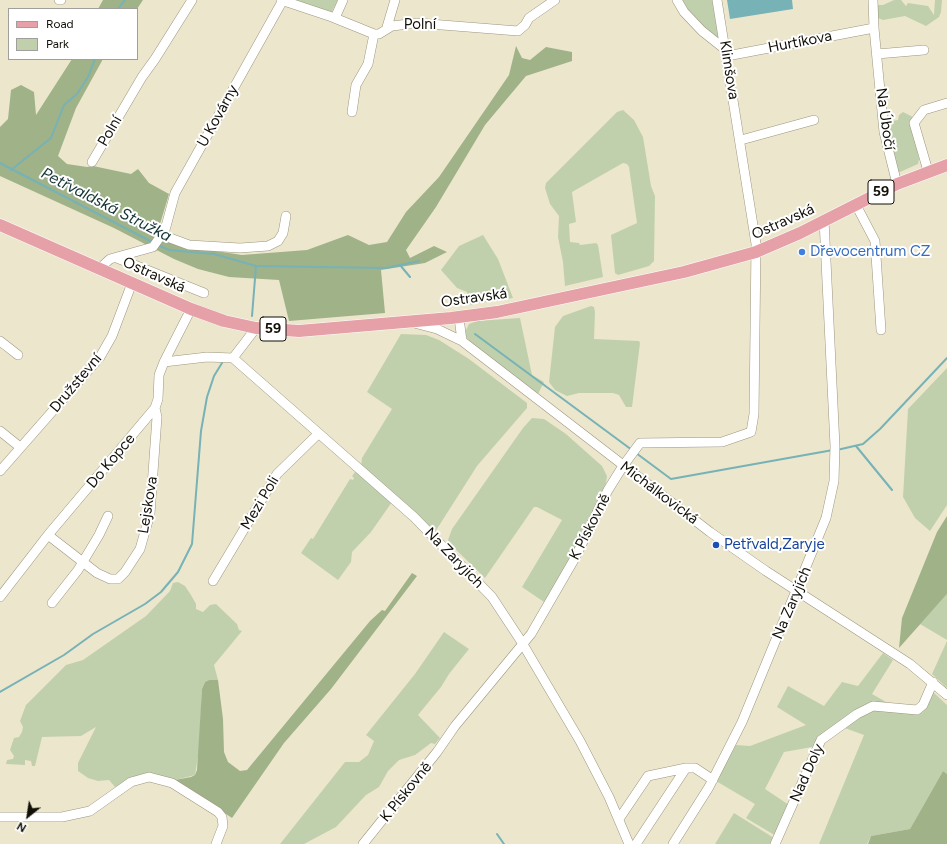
<!DOCTYPE html>
<meta charset="utf-8">
<style>
body{margin:0}
#map{position:relative;width:947px;height:844px;overflow:hidden;background:#ece6cd;font-family:Figtree,sans-serif}
canvas{display:block}
.legend{position:absolute;left:8px;top:8px;width:130px;height:52px;box-sizing:border-box;background:#fff;border:1px solid #a09f9c;margin:0;padding:5px 7px;list-style:none;font-size:12px;color:#120f07}
.legend li{display:flex;align-items:center;gap:8px;height:20px}
.legend b{width:20px;border:1px solid #a09f9c}
.north{position:absolute;left:8px;top:796px;width:40px;height:40px;-webkit-text-stroke:3px #fff;paint-order:stroke;rotate:210deg;font-size:11px;font-weight:700;line-height:16px;text-align:center;color:#120f07}
.north::after{content:'';display:block;margin:auto;width:14px;height:18px;background:#120f07;clip-path:polygon(50% 0,100% 100%,50% 72%,0 100%)}
</style>
<div id="map">
<canvas width="947" height="844"></canvas>
<ul class="legend">
<li><b style="height:5px;background:#e6a1a8"></b>Road</li>
<li><b style="height:11px;background:#c0d0ad"></b>Park</li>
</ul>
<div class="north">N</div>
</div>
<script>
const g = document.querySelector('canvas').getContext('2d');
g.lineJoin = 'round';
function paint(path, color) {
  g.fillStyle = color;
  g.fill(path, 'evenodd');
}
function shape(rows) {
  const path = new Path2D();
  for (const r of rows) {
    path.moveTo(r[0], r[1]);
    for (let i = 2; i < r.length; i += 2) path.lineTo(r[i], r[i + 1]);
  }
  return path;
}
function stroke(path, color, width, dash) {
  g.strokeStyle = color;
  g.lineWidth = width;
  g.lineCap = dash ? 'butt' : 'round';
  g.setLineDash(dash || []);
  g.stroke(path);
}
function write(font, color, halo, rows, align = 'center') {
  g.font = font + ' Figtree,sans-serif';
  g.lineWidth = 4;
  g.setLineDash([]);
  g.textBaseline = 'middle';
  g.strokeStyle = halo;
  g.fillStyle = color;
  for (const [text, x, y, turn = 0] of rows) {
    g.save();
    g.translate(x, y);
    g.rotate((+turn || 0) * Math.PI / 180);
    g.textAlign = isNaN(turn) ? turn : align;
    if (halo) g.strokeText(text, 0, 0);
    g.fillText(text, 0, 0);
    g.restore();
  }
}
paint(shape([
 [291,0,338,0,331,13],
 [681,0,712,0,720,37,717,40,686,10],
 [894,0,901,0,906,6,908,3,928,6,934,15,935,0,942,0,941,12,939,17,926,26,905,16,883,20,878,18,876,5,883,5],
 [623,110,634,120,643,137,651,186,655,196,654,261,649,266,618,275,615,273,611,235,637,223,629,167,627,164,623,163,572,192,576,222,569,224,570,242,579,243,580,245,596,243,598,245,603,277,565,286,563,262,558,237,559,216,550,204,545,188,546,183,617,112],
 [903,112,913,117,911,123,919,159,918,164,900,172,895,171,886,132,887,122,898,120,899,115],
 [483,235,498,259,513,298,468,305,467,292,457,288,441,270,459,246],
 [591,306,594,307,595,312,594,339,639,341,640,343,632,407,626,407,619,395,613,393,579,393,567,396,555,390,549,382,555,327,563,316],
 [520,318,532,375,544,382,538,394,470,342,466,336,466,330,469,324,477,321],
 [401,334,426,335,439,340,469,359,527,403,527,408,477,466,435,532,361,467,362,458,392,409,367,392],
 [947,368,947,505,930,531,915,518,903,497,908,409],
 [532,418,544,419,566,434,602,466,607,476,606,483,584,535,547,604,522,587,562,520,537,507,534,507,485,578,450,544,448,540,452,529,523,428],
 [356,471,392,502,371,532,352,552,351,562,338,580,301,553,311,538,313,539,350,479,353,480,354,478,352,476],
 [178,582,185,586,191,595,196,604,196,609,203,612,210,605,216,604,237,624,239,630,242,631,214,665,218,680,209,680,205,682,202,689,199,750,195,775,175,780,158,776,115,787,109,780,98,781,88,778,78,771,78,763,96,727,81,736,42,737,35,766,32,766,31,761,25,760,25,765,6,764,7,760,13,759,14,756,10,750,14,738,19,737,22,732,23,727,20,721,26,705,66,665,83,660,146,616,170,591,173,583],
 [947,594,947,640,920,624],
 [444,632,469,649,449,674,441,687,418,715,440,738,435,744,431,743,415,755,399,760,388,771,379,787,366,795,336,827,304,844,280,844,345,762,359,762,368,755,374,741,366,735,415,674],
 [947,641,947,688,932,674],
 [883,653,893,660,872,694,888,703,821,735,812,747,784,752,765,789,789,805,776,836,746,818,755,804,716,781,736,745,750,746,806,725,777,707,788,686,824,706,842,682,858,686],
 [933,692,947,705,947,774,943,771,910,829,871,836,867,844,819,844,864,735,842,727,870,710,888,709,922,713],
 [734,813,774,838,771,844,715,844]
]), '#c0d0ad');
paint(shape([
 [103,0,143,0,137,9,98,9],
 [516,46,522,58,530,60,546,47,572,52,572,61,526,76,485,125,436,207,406,250,410,258,434,246,447,252,425,263,381,270,385,313,289,321,279,280,229,277,198,269,174,259,114,228,0,176,0,127,8,119,11,90,21,85,34,92,36,115,72,59,103,59,76,108,58,156,67,164,87,167,93,166,131,174,138,169,149,183,169,194,157,234,183,246,242,255,307,250,348,235,369,245,387,242,406,212,439,177,509,75],
 [947,516,947,594,899,648,902,618,937,532],
 [412,573,417,576,331,689,284,743,232,818,175,780,191,777,195,775,197,770,202,689,205,682,209,680,218,680,223,719,224,752,228,762,240,771,247,770,370,621,382,610,385,611],
 [943,771,947,774,947,844,868,844,871,836,910,829]
]), '#a0b288');
paint(shape([
 [727,0,792,0,793,9,730,19]
]), '#76b2b6');
stroke(shape([
 [118,9,125,0],
 [0,163,152,242],
 [11,170,51,138,64,105,77,94,88,77,95,59],
 [158,245,169,250,214,254,256,266,386,268,419,261],
 [400,265,410,277],
 [252,316,256,266],
 [475,334,632,450],
 [856,446,892,490],
 [837,450,863,444,880,429,947,358],
 [636,453,671,479,833,450],
 [0,692,64,655,93,634,145,604,161,592,178,572,192,544,201,431,207,397,214,376,222,363],
 [497,834,504,844]
]), '#76b2b6', 2);
const minor = shape([
 [59,0,61,0],
 [281,0,332,17,374,34,379,34,392,26,417,23,518,31,525,25,529,18,555,0],
 [677,0,684,12,702,31,726,50],
 [873,0,874,28,884,132,897,184],
 [335,18,343,0],
 [387,27,395,0],
 [877,54,924,50],
 [727,56,874,28],
 [352,112,356,85,368,64,374,34],
 [741,140,814,120],
 [92,162,142,77,155,59,192,0],
 [928,171,914,123,924,110,947,103],
 [856,205,875,241,881,330],
 [162,235,189,245,240,248,268,246,278,241,283,233,286,216],
 [117,258,204,293],
 [99,269,110,259,153,247,165,230,175,193,283,0],
 [459,318,462,341],
 [414,323,437,329,462,341,710,532,766,571,910,664,947,695],
 [256,328,233,358,414,517,492,597,521,641,580,741,609,797,629,844],
 [0,341,18,355],
 [164,362,207,357,233,358],
 [0,431,20,447],
 [0,471,100,357,112,336,132,283],
 [48,535,97,573,110,579,118,579,125,572,140,549,150,514,157,417,155,408],
 [213,581,277,474,318,434],
 [0,597,48,535,155,408,158,399,159,375,164,362,191,309],
 [52,603,78,570,99,535,108,516],
 [0,817,62,817,90,811,131,782,149,777,172,783,218,812,222,817,223,826,216,844],
 [619,819,648,776,686,768,695,768,713,780],
 [363,844,437,752,455,726,531,634,575,558,608,490,623,466,640,443,722,442,751,432,754,414,756,244,717,0],
 [636,844,686,768],
 [673,844,709,787,742,722,826,518,834,481,835,446,824,220],
 [775,844,821,740,857,714,873,706,917,710,923,705,933,682]
]);
const major = shape([
 [0,225,191,309,224,321,256,328,299,331,451,318,497,312,684,272,756,252,800,233,897,184,947,165]
]);
stroke(minor, '#9c967f', 10);
stroke(major, '#fff', 13);
stroke(minor, '#fff', 9);
stroke(major, '#e6a1a8', 12);
for (const [x, y, r, color] of [
 [802,252,4,"#3f7fe0"],
 [716,545,4,"#1a4fb4"]
]) {
  const dot = new Path2D();
  dot.arc(x, y, r, 0, 2 * Math.PI);
  g.fillStyle = color;
  g.fill(dot);
  stroke(dot, '#fff', 1.5);
}
for (const [x, y, w] of [
 [881,192,26],
 [273,329,26]
]) {
  const box = new Path2D();
  box.roundRect(x - w / 2, y - 12, w, 24, 3);
  g.fillStyle = '#fff';
  g.fill(box);
  stroke(box, '#120f07', 1);
}
write('bold 14px', '#120f07', null, [
 ["59",881,192],
 ["59",273,329]
]);
write('15px', '#120f07', '#fff', [
 ["Polní",420,25],
 ["Hurtíkova",800,42,-11],
 ["Klimšova",729,70,81],
 ["U Kovárny",218,116,-61],
 ["Na Úbočí",885,119,82],
 ["Polní",110,131,-60],
 ["Ostravská",783,222,-24],
 ["Ostravská",154,275,24],
 ["Ostravská",474,298,-8],
 ["Družstevní",76,383,-50],
 ["Do Kopce",111,461,-50],
 ["Michálkovická",659,493,37],
 ["Mezi Poli",260,503,-59],
 ["Lejskova",148,505,-81],
 ["K Pískovně",590,527,-63],
 ["Na Zaryjích",454,558,46],
 ["Na Zaryjích",792,603,-67],
 ["Nad Doly",807,773,-66],
 ["K Pískovně",406,792,-51]
]);
write('15px', '#366cbe', '#fff', [
 ["Dřevocentrum CZ",810,252]
], 'left');
write('15px', '#164399', '#fff', [
 ["Petřvald,Zaryje",724,545]
], 'left');
write('italic 16px', '#143335', '#fff', [
 ["Petřvaldská Stružka",106,205,27]
]);
</script>
